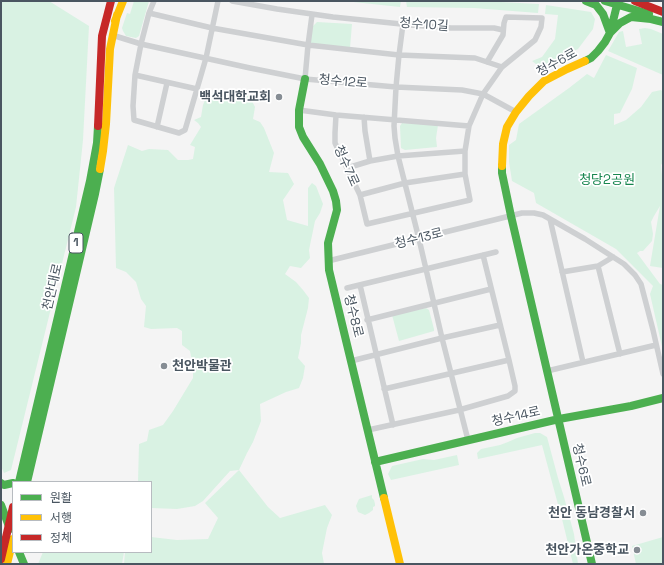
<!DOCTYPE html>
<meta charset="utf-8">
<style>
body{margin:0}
#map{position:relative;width:664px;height:565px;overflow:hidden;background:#f4f4f4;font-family:"Space Grotesk","Noto Sans KR",sans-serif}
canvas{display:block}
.frame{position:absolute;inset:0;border:2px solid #4a5661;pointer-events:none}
.legend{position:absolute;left:12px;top:481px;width:140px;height:72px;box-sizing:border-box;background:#fff;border:1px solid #b7bbc0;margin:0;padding:5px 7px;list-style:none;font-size:12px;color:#4a5661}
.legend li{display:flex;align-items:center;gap:8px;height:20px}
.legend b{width:20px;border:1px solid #b7bbc0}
</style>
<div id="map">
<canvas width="664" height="565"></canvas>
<div class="frame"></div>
<ul class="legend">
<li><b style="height:5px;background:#4caf50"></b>원활</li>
<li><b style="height:5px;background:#ffc107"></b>서행</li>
<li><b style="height:5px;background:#c62828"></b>정체</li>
</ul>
</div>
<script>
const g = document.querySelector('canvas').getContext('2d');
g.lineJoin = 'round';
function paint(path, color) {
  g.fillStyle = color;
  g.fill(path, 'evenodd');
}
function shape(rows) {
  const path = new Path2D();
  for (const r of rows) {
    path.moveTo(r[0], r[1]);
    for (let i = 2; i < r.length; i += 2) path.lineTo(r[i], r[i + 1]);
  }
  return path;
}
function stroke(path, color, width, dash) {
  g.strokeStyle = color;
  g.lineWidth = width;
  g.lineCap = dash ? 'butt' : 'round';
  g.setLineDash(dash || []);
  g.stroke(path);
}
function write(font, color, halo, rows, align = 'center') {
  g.font = font + ' "Space Grotesk","Noto Sans KR",sans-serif';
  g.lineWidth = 3.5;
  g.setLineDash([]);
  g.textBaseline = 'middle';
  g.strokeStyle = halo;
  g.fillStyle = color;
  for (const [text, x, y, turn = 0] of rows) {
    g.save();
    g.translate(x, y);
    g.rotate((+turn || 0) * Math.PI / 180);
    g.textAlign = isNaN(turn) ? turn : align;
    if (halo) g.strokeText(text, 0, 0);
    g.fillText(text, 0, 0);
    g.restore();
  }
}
paint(shape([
 [1,1,49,1,89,26,83,140,76,207,11,470,4,473,1,466],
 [134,1,149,1,139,36,136,38,126,36,123,31,122,28,127,13,130,14],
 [344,1,401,1,400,7],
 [406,1,482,1,539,4,538,13,474,8,407,7],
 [546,5,591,12,595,19,593,29,578,49,540,67,532,61,542,57,555,39,558,15,545,14],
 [317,22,352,24,350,48,312,44,310,42,312,27],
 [645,28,651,29,663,34,663,75,608,51,619,32,623,31,626,47,642,44,639,29],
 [606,55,637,68,632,89,620,113,614,114,614,125,626,120,641,107,652,92,661,90,663,92,663,162,661,165,663,186,663,268,650,266,660,206,654,216,651,222,653,234,652,241,643,251,640,251,637,253,660,284,663,285,663,351,650,294,653,286,616,249,536,203,534,193,512,181,509,162,509,145,516,140,519,124,569,88,587,74,594,78],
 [229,90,249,95,255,107,253,119,260,122,264,128,274,153,269,172,288,173,294,184,283,200,287,220,308,226,308,188,312,183,316,186,323,204,320,213,315,221,309,250,310,258,301,268,290,266,285,274,296,282,303,290,309,298,308,308,301,335,301,343,298,358,305,366,303,378,299,388,286,392,260,404,261,421,253,442,247,453,239,470,268,507,280,518,325,505,332,515,327,528,322,553,324,564,124,564,125,552,151,552,151,537,177,540,208,539,218,518,205,503,239,470,230,471,203,501,195,506,177,509,151,508,151,482,138,482,139,444,147,441,149,430,163,425,173,411,193,378,193,367,190,351,182,345,182,331,177,328,151,329,144,327,146,306,141,299,136,282,126,272,116,268,114,188,128,145,142,151,149,149,168,150,178,160,188,160,193,159,195,147,190,145,201,127,198,123,194,120,201,117,203,105,207,95,219,91],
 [402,123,438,125,436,138,437,147,405,150,401,148,400,126],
 [426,308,429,310,434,329,434,331,399,341,392,315],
 [535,433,540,433,547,437,558,478,564,497,574,534,578,564,573,564,563,523,542,445,478,459,477,453,481,449,500,445,508,442,517,438],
 [457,455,459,465,391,480,388,474,392,466,423,459,434,460],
 [372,495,372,498,374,500,375,504,375,506,373,507,373,510,369,513,365,515,358,512,356,506,358,501,359,499],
 [663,537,663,564,636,564,632,546],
 [43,552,124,552,122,564,38,564]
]), '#d9f2e3');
stroke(shape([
 [154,1,149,13,141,44,135,75,133,106,134,120,179,133,185,130,206,58,218,1],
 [232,1,277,9,333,17,411,25,451,28,494,28,503,30],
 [149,13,212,28,308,45,399,55,475,58,502,67],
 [403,24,399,55,396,87,394,126,395,138,398,156,419,239,442,338,468,440],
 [112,35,141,44,250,68,305,79,396,87,462,90,483,94,516,112],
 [135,75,197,89],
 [305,79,308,45,312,15],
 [299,110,336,115,469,126],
 [336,115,335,133,335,143,360,195,367,224,470,200,465,174,465,151,469,126,483,94,502,67,535,40,541,27,542,18,506,17,504,23,503,35,487,62],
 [364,117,365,131,370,161],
 [157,127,167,83],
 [347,168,370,161,398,156,465,151],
 [360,195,405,183,465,174],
 [550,219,583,362],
 [328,261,522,213,534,213,543,215,585,239,624,264,635,275,641,284,653,330,663,374],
 [598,266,620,354],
 [562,272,598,266,613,257],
 [360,285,393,425],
 [347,288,496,252],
 [367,320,491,289],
 [351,361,442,338,500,325],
 [547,371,656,345],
 [384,389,509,360],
 [368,430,459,410,508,396,515,391,515,386,509,360,483,255]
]), '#ced0d2', 5.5);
stroke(shape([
 [586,1,596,5,603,14,610,33,620,23,631,17,651,19,663,22],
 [605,1,649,14],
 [585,61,591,58,598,51,605,42,610,33,618,1],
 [305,79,299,110,299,127,303,137,320,164,333,191,336,201,337,210,328,243,329,270,384,498],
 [502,166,502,173,511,216,592,564],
 [375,462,559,419,631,406,663,398],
 [19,482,90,181,97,143,98,126],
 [27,482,95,194,100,169],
 [1,483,4,485,13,483],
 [1,505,10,529],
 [19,552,24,564]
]), '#4caf50', 8);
stroke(shape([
 [115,21,123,1],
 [502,166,503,144,507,127,516,112,529,96,544,81,567,69,585,61],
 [100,169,103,151,106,124,110,49,117,15],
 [384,498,400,564],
 [7,564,13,539]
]), '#ffc107', 8);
stroke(shape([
 [635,1,663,12],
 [98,126,102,36,111,1],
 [1,559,13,507]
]), '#c62828', 8);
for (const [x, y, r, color] of [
 [279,97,4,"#868d94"],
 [164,366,4,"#868d94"],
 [643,513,4,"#868d94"],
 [637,550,4,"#868d94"]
]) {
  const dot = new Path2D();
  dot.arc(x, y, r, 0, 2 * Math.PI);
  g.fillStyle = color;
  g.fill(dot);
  stroke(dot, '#fff', 1.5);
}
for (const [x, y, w] of [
 [76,243,14]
]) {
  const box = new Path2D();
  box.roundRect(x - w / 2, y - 10, w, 20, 3);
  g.fillStyle = '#fff';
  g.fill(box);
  stroke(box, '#4a5661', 1);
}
write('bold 12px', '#4a5661', null, [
 ["1",76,243]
]);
write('13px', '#4a5661', '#fff', [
 ["청수10길",424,25,4],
 ["청수6로",557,63,-29],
 ["청수12로",343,82,5],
 ["청수7로",346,166,66],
 ["청수13로",419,239,-14],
 ["천안대로",53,287,-77],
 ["청수8로",353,316,76],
 ["청수14로",516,417,-13],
 ["청수6로",581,465,77]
]);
write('bold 13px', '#4a5661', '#fff', [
 ["백석대학교회",271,97],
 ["천안박물관",172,366,"left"],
 ["천안 동남경찰서",635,513],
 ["천안가온중학교",629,550]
], 'right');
write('13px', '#17864f', '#fff', [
 ["청당2공원",607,180]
]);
</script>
